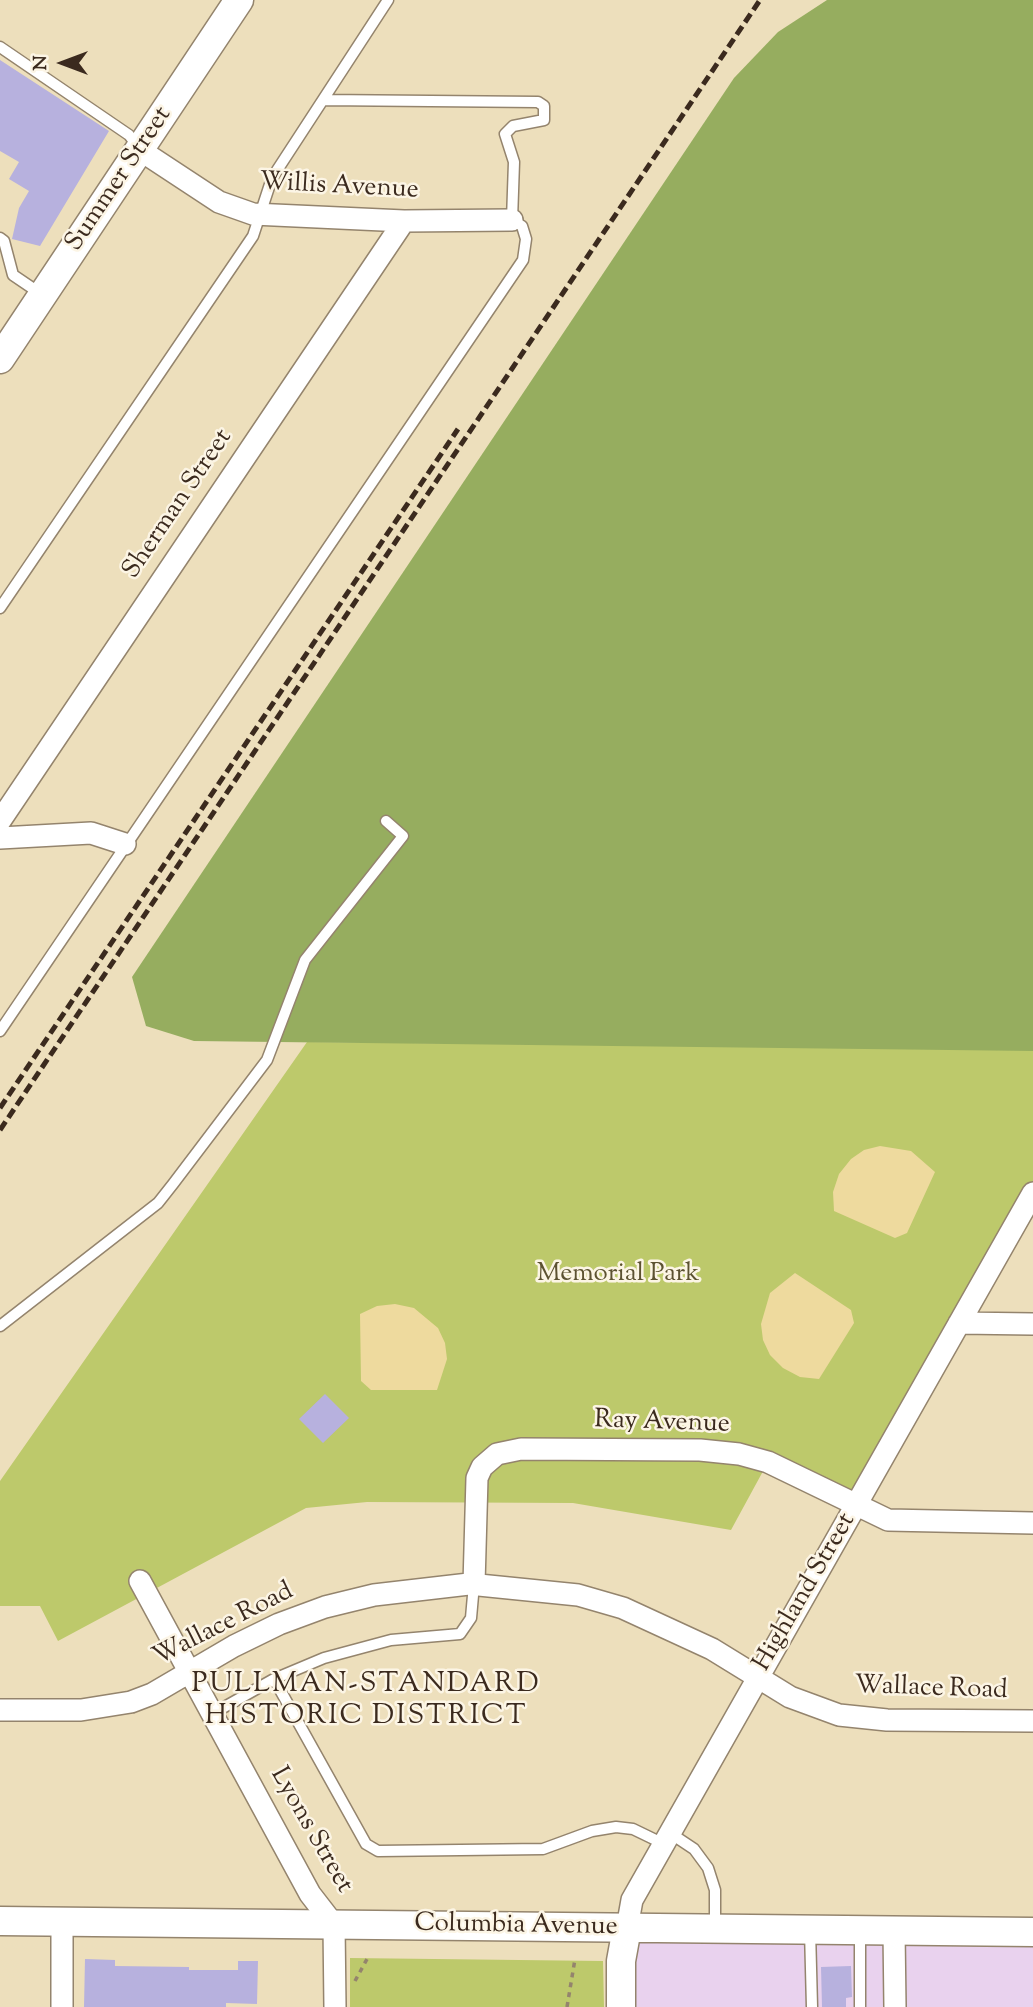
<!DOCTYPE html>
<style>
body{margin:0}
#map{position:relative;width:1033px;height:2007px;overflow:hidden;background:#eddfbc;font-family:"Sorts Mill Goudy",serif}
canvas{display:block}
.north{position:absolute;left:28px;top:28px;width:70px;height:70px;-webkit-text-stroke:5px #fcf5e5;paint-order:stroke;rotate:270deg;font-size:19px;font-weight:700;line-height:28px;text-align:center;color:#3b2a1e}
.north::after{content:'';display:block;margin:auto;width:24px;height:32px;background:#3b2a1e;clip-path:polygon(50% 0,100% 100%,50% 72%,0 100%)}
</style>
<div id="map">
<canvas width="1033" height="2007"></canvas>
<div class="north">N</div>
</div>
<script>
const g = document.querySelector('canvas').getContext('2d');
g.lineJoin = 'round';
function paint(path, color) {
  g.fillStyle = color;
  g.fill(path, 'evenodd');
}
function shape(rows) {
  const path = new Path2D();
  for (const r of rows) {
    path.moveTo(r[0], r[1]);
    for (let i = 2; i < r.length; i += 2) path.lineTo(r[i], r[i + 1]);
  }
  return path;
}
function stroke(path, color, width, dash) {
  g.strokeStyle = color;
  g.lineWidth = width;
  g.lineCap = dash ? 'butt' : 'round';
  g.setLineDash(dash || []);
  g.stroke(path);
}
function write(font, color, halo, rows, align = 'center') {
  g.font = font + ' "Sorts Mill Goudy",serif';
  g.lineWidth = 5;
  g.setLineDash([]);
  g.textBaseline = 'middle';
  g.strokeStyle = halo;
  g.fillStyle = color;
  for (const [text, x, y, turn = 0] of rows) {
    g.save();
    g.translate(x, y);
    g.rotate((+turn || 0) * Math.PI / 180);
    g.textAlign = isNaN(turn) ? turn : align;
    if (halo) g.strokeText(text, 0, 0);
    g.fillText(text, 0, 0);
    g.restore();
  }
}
paint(shape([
 [633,1933,1033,1935,1033,2007,632,2007]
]), '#e9d2ee');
paint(shape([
 [307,1042,1027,1049,1033,1051,1033,1193,856,1506,768,1462,731,1530,573,1503,367,1502,306,1508,58,1641,40,1606,0,1606,0,1481],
 [350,1958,603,1961,604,2007,350,2007]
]), '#bdc96b');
paint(shape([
 [827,0,1033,0,1033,1051,194,1041,146,1026,132,977,734,78,778,32]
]), '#96ad5f');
paint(shape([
 [880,1146,911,1151,935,1172,907,1233,895,1238,834,1211,833,1192,839,1174,851,1159,864,1150],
 [795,1273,851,1310,854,1323,819,1379,800,1377,783,1368,770,1355,763,1340,761,1324,770,1293],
 [395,1304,414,1308,438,1328,445,1343,447,1359,437,1390,371,1390,361,1381,360,1314,377,1306]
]), '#eeda9e');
paint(shape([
 [0,60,109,131,40,246,12,239,19,208,29,191,9,179,19,162,0,151],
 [325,1394,349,1418,323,1443,299,1419],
 [85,1959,115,1960,115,1966,189,1967,189,1970,238,1970,238,1961,258,1961,257,2004,226,2003,226,2007,84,2007],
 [851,1966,852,1997,846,1998,846,2007,822,2007,821,1967]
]), '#b7b1de');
const lane = shape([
 [0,47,129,135,139,148],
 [0,238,4,241,13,275,41,294],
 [0,608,253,236,272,178,388,0],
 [0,1031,523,260,526,239,522,226,512,220,514,162,505,134,513,126,544,120,544,106,538,102,323,100],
 [0,1326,158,1203,173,1184,267,1060,305,960,403,836,386,821],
 [274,1679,366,1844,378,1851,543,1849,592,1831,616,1827,633,1829,664,1844],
 [212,1714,274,1679,324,1658,391,1640,460,1634,471,1618,474,1584],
 [670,1833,694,1849,708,1868,715,1890,715,1926],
 [810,1930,812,2007],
 [860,2007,860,1933]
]);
const street = shape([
 [140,150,219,202,253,214,404,221,512,220],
 [0,821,404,221],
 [0,838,91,833,125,844],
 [959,1323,1033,1324],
 [140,1581,310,1894,334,1925,335,2007],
 [474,1584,477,1478,482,1467,497,1454,521,1449,700,1450,739,1454,768,1462,888,1520,1033,1523],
 [0,1710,81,1710,131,1702,152,1694,234,1646,279,1624,325,1607,374,1595,469,1584,578,1595,623,1608,712,1649,790,1697,839,1715,887,1720,1033,1721],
 [62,1922,62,2007],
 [627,1928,632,1900,1033,1193],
 [894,1931,895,2007]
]);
const secondary = shape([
 [0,359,239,0],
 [0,1921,1033,1932],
 [621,2007,621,1961,627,1928]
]);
stroke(lane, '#94846d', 13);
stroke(street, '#94846d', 24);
stroke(secondary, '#94846d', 31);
stroke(shape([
 [355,1981,367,1959],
 [567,2007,575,1959]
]), '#94846d', 3.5, [5, 5]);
stroke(lane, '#fff', 10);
stroke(street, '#fff', 21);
stroke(secondary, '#fff', 28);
stroke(shape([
 [0,1108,458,429],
 [0,1130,760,0]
]), '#3b2a1e', 5, [10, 5]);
write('26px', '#3b2a1e', '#fcf5e5', [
 ["Summer Street",120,180,-56],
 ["Willis Avenue",339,188,3],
 ["Sherman Street",179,505,-56],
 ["Ray Avenue",662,1424,2],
 ["Highland Street",806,1593,-60],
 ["Wallace Road",224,1626,-27],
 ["Wallace Road",931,1690,2],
 ["Lyons Street",310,1831,60],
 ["Columbia Avenue",516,1927,1]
]);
write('26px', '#5c5231', '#fcf5e5', [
 ["Memorial Park",618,1276]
]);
g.letterSpacing = '2px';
write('28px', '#3b2a1e', '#fcf5e5', [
 ["PULLMAN-STANDARD",366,1686],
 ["HISTORIC DISTRICT",366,1718]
]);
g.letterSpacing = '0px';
</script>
